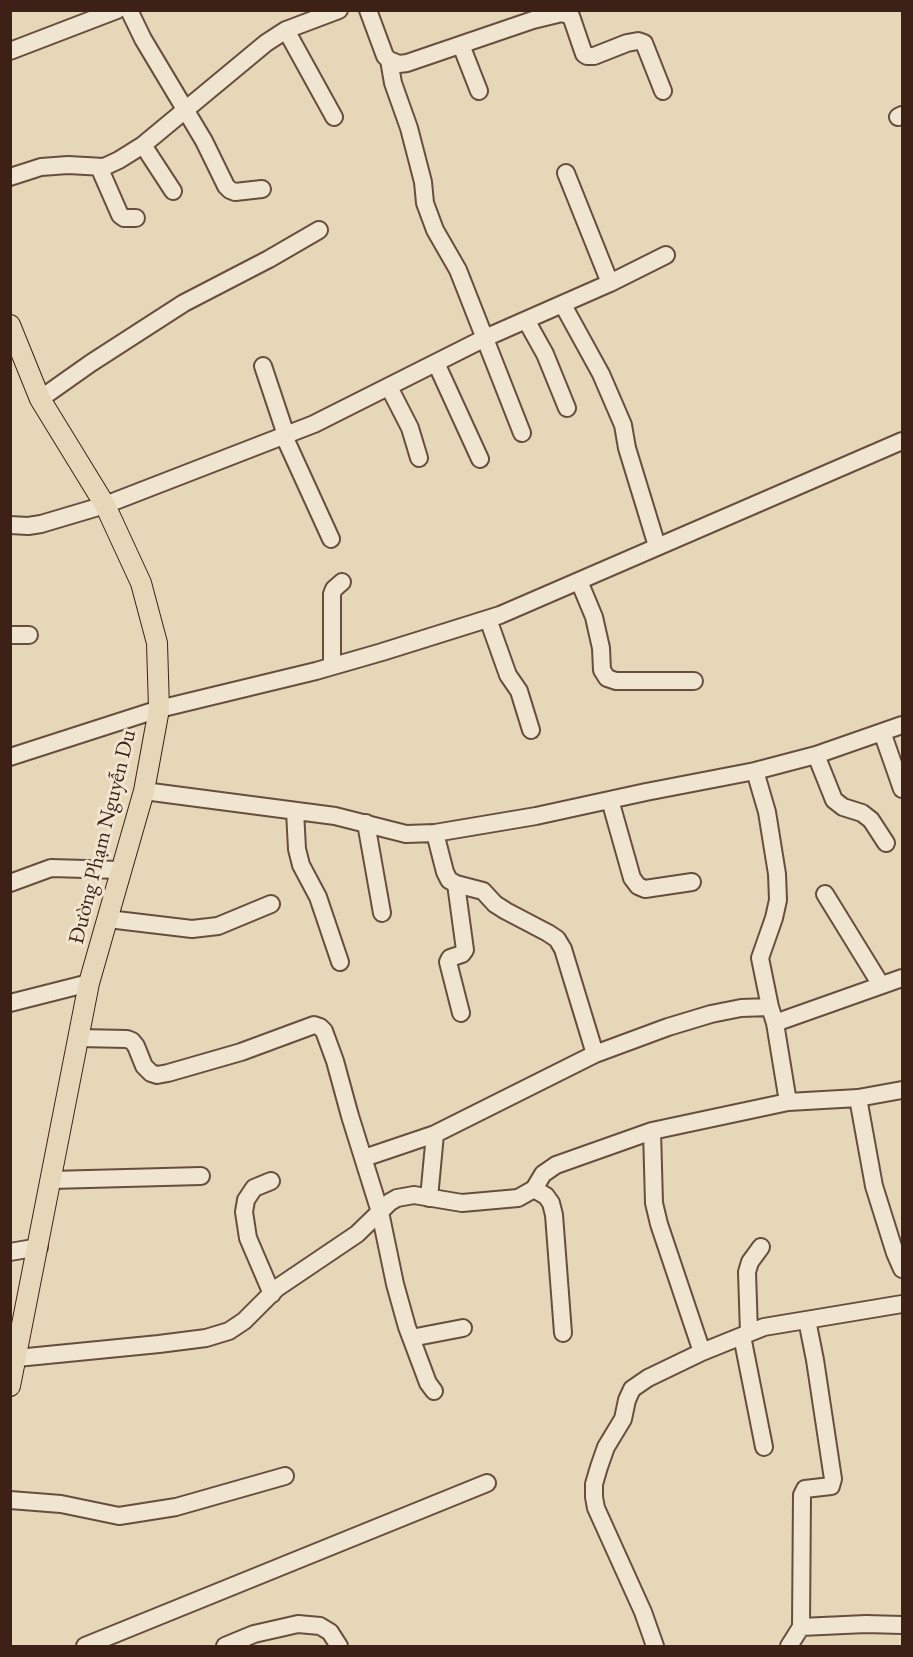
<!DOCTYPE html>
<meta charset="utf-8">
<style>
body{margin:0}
#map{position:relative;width:913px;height:1657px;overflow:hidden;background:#e6d7b8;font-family:"EB Garamond",serif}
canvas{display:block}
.frame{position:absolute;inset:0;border:12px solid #3d2116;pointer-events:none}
</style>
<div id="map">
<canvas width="913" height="1657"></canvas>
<div class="frame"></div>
</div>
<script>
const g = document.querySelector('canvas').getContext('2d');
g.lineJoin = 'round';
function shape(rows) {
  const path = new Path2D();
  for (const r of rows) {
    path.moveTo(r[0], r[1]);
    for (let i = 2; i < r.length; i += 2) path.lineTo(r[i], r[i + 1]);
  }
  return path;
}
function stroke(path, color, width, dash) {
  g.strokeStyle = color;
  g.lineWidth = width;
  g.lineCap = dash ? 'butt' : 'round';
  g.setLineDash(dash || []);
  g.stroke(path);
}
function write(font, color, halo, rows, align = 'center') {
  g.font = font + ' "EB Garamond",serif';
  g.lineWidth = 6;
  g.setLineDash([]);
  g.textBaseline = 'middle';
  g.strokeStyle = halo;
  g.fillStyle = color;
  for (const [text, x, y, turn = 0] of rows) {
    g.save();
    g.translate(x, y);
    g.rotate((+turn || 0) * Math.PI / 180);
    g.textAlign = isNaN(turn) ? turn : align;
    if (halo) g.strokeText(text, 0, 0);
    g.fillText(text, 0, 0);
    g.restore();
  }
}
const minor = shape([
 [129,10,143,39,204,141,226,186,230,190,235,192,262,189],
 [368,10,385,56,389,60,399,64,407,63,533,20,562,13,571,16,584,54,587,56,594,56,627,43,638,41,644,43,663,91],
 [286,30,334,117],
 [461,45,479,91],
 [10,51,117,10],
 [389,60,393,83,409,128,423,182,425,203,435,230,458,270,522,433],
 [898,117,902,115],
 [143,145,173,191],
 [99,167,120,215,124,218,136,218],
 [566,173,610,283],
 [10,177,41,167,68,165,104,167,119,160,143,145,266,43,286,30,339,10],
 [563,305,601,374,623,425,627,448,657,546],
 [526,320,545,354,567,408],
 [436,363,480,459],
 [263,366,286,435],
 [389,387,410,428,419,458],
 [40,399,91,363,184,303,269,259,319,230],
 [284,436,331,539],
 [10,525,28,526,41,524,105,505,314,424,485,338,610,283,666,255],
 [579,581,594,617,601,648,602,670,607,678,616,681,694,681],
 [488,619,508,675,519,691,531,730],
 [10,635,29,635],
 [332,666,332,594,334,589,342,582],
 [882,732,902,789],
 [816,755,834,800,843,807,862,813,871,820,886,843],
 [10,757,159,709,316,671,382,652,500,615,902,441],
 [755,771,767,812,777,874,778,900,774,918,760,958,770,1007,775,1023,788,1102],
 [144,791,335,816,406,834,435,833,536,816,646,792,755,771,816,755,902,725],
 [610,800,632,878,638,886,645,889,692,882],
 [295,811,297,849,301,865,318,897,340,962],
 [366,823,382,913],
 [435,833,445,872,449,880,456,884,483,891,495,904,506,911,548,933,557,939,563,949,595,1054],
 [10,883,51,868,120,870],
 [456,884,465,950,462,954,450,958,448,962,461,1013],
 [825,894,881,985],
 [108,919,192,929,218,926,271,904],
 [10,1003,89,983],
 [775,1023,902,978],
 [79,1038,127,1039,132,1041,136,1046,144,1066,151,1073,157,1075,168,1073,241,1052,314,1025,320,1027,324,1031,335,1061,350,1116,380,1212,395,1284,407,1327,428,1383,434,1391],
 [858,1098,874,1186,895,1253,902,1269],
 [652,1131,654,1203,659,1224,702,1352],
 [364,1158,435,1134,595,1054,668,1027,711,1014,741,1008,770,1007],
 [51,1180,201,1176],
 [271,1181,254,1188,246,1200,244,1212,248,1238,272,1294],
 [534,1189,546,1196,551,1203,554,1215,563,1333],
 [429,1198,435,1134],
 [10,1252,39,1247],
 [749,1333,747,1272,750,1262,761,1247],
 [742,1336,764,1447],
 [411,1338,463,1328],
 [17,1358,159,1344,206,1338,229,1331,244,1321,277,1288,357,1234,390,1202,397,1198,414,1195,462,1203,518,1198,534,1189,543,1174,556,1165,652,1131,788,1102,858,1098,902,1090],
 [10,1500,61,1504,119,1516,176,1507,285,1476],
 [801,1627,802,1495,805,1489,831,1486,833,1479,815,1360,807,1320],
 [85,1646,487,1483],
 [225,1646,254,1634,298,1624,320,1626,330,1632,339,1646],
 [655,1646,643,1612,596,1508,594,1497,594,1484,599,1467,606,1447,623,1419,627,1400,632,1389,648,1378,702,1352,764,1327,902,1304],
 [789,1646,801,1627,866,1624,902,1625]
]);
const major = shape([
 [10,325,40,399,105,505,141,583,157,643,159,709,144,791,89,983,10,1386]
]);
stroke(minor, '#674e3e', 20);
stroke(major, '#3d2116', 22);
stroke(minor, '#efe5d1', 16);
stroke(major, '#e6d7b8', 20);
write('22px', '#3d2116', '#efe5d1', [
 ["Đường Phạm Nguyễn Du",103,837,-76]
]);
</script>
